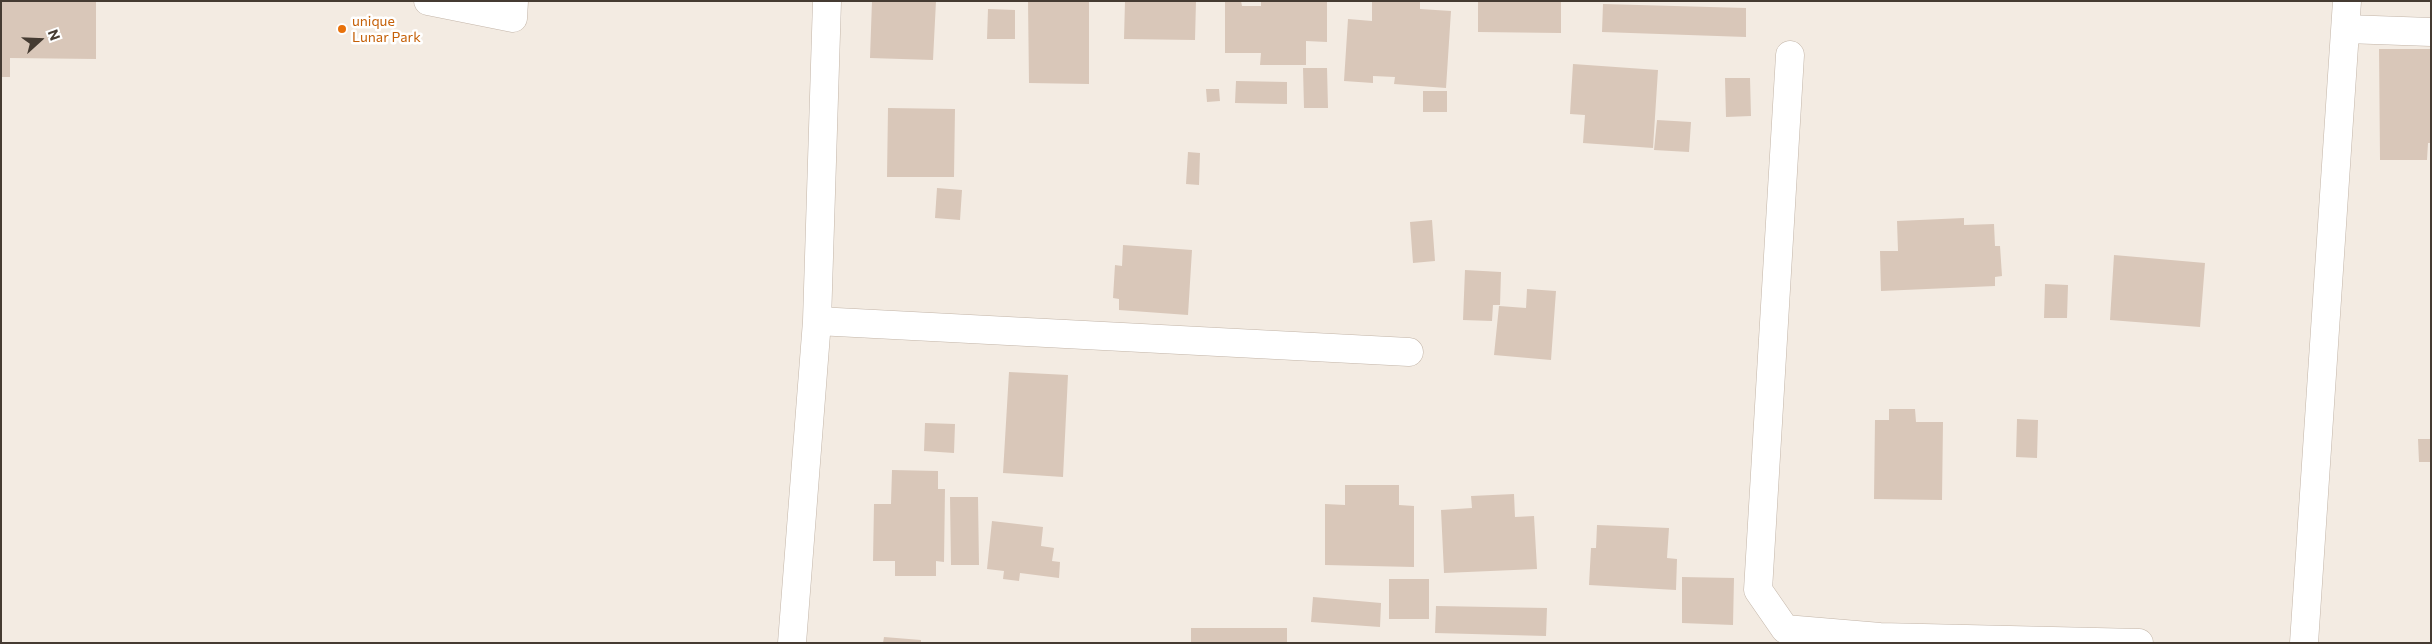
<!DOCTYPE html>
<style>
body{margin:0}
#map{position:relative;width:2432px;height:644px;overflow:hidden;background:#f3ebe2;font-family:Commissioner,sans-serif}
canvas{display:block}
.frame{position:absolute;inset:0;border:2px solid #453b32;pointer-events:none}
.north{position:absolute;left:15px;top:15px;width:50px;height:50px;-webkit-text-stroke:4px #fff;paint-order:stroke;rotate:70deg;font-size:14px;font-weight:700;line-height:20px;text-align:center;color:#453b32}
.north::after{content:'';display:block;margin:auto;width:18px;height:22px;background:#453b32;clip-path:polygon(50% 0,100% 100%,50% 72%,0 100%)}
</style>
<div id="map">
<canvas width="2432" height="644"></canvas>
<div class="frame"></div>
<div class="north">N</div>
</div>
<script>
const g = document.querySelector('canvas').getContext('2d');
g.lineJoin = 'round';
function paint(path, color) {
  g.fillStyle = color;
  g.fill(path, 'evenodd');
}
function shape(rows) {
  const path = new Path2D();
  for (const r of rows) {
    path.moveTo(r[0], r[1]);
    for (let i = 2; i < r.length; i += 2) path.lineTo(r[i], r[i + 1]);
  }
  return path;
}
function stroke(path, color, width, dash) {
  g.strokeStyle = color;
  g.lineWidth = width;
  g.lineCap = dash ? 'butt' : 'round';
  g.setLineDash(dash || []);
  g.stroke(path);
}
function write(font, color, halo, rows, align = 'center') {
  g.font = font + ' Commissioner,sans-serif';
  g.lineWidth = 5;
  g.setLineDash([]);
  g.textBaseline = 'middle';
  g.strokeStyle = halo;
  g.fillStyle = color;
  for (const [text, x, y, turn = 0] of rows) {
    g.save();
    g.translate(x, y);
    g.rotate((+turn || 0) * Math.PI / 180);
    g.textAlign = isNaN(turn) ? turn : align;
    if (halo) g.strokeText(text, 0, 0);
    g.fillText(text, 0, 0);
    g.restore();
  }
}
paint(shape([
 [1,1,96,1,96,59,10,58,10,77,1,77],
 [872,1,936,1,933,60,870,58],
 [1028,1,1089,1,1089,84,1029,83],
 [1125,1,1196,1,1195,40,1124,39],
 [1225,1,1241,1,1242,6,1261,6,1261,1,1327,1,1327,42,1306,41,1306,65,1260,65,1261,53,1225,53],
 [1372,1,1420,1,1420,9,1451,11,1446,88,1394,84,1395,77,1373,76,1373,83,1344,81,1348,19,1372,21],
 [1478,1,1561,1,1561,33,1478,32],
 [1603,4,1746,8,1746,37,1602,32],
 [988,9,1015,10,1015,39,987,39],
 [2379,49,2430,49,2431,143,2428,143,2427,160,2380,160],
 [1573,64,1658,70,1653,148,1583,143,1585,115,1570,114],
 [1303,68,1327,68,1328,108,1304,108],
 [1725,78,1750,78,1751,116,1726,117],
 [1236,81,1287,82,1287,104,1235,103],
 [1206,89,1219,89,1220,101,1207,102],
 [1423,91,1447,91,1447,112,1423,112],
 [888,108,955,109,954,177,887,177],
 [1657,120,1691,122,1689,152,1654,150],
 [1188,152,1200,153,1199,185,1186,184],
 [937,188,962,190,960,220,935,218],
 [1964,218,1964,225,1994,224,1995,246,2000,246,2002,276,1995,277,1995,286,1881,291,1880,251,1898,251,1897,221],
 [1432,220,1435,261,1413,263,1410,222],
 [1123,245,1192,250,1188,315,1119,310,1119,299,1113,298,1115,265,1122,266],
 [2114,255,2205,263,2200,327,2110,320],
 [1465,270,1501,272,1500,305,1493,305,1492,321,1463,320],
 [2045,284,2068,285,2067,318,2044,318],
 [1527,289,1556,291,1551,360,1494,355,1499,306,1526,308],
 [1009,372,1068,375,1063,477,1003,473],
 [1889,409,1915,409,1916,422,1943,422,1942,500,1874,499,1875,420,1889,420],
 [2017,419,2038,420,2037,458,2016,457],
 [925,423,955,424,954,453,924,451],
 [2418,439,2431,439,2431,462,2419,462],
 [892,470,938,471,938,489,945,489,944,562,936,561,936,576,895,576,895,561,873,561,874,504,891,504],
 [1345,485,1399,485,1399,505,1414,506,1414,567,1325,565,1325,504,1345,505],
 [1514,494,1515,517,1534,516,1537,569,1444,573,1441,510,1472,508,1471,496],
 [950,497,978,497,979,565,951,565],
 [992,521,1043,527,1041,546,1054,548,1052,561,1060,562,1059,578,1020,573,1019,581,1003,579,1004,571,987,569],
 [1597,525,1669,528,1667,558,1677,559,1676,590,1589,585,1591,548,1596,548],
 [1682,577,1734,578,1733,625,1682,623],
 [1389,579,1429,579,1429,619,1389,619],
 [1313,597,1381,603,1380,627,1311,622],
 [1436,606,1547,608,1546,636,1435,633],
 [1191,628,1287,628,1287,643,1191,643],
 [884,637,921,640,921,643,883,643]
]), '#d9c7b9');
const street = shape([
 [428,1,513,18,514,1],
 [2346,29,2431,32],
 [1790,55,1758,590,1785,629,1880,637,2139,643],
 [817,321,1409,352],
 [792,643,817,321,827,1],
 [2304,643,2347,1]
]);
stroke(street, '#c2b4a7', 29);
stroke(street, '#fff', 28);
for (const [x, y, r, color] of [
 [342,29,5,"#e8710a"]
]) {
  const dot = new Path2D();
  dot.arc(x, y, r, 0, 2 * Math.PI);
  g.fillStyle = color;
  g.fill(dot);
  stroke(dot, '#fff', 2);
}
write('14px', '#c56008', '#fff', [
 ["unique",352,21],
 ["Lunar Park",352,37]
], 'left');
</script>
